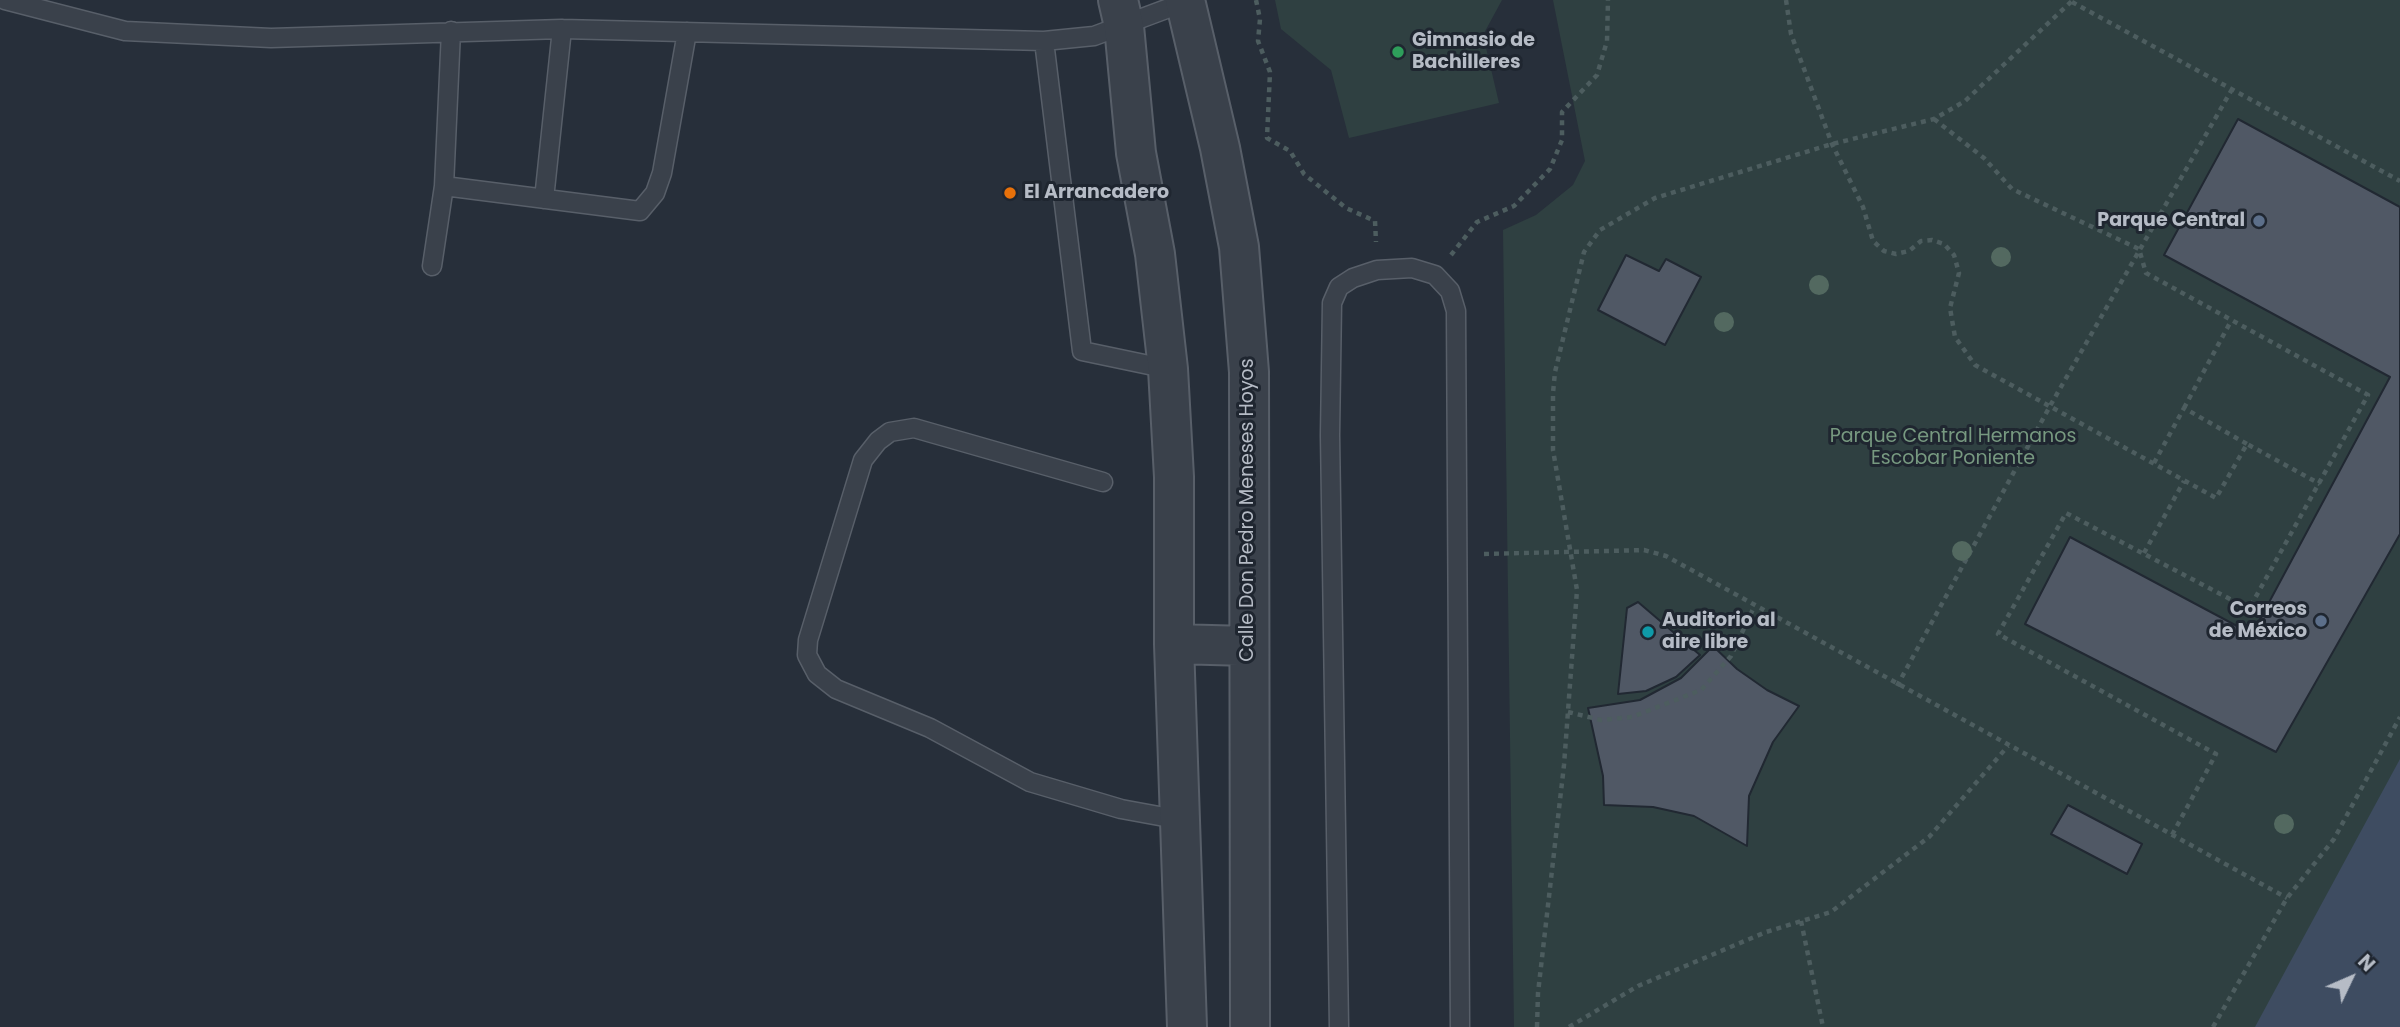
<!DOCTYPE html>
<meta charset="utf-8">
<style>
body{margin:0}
#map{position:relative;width:2400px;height:1027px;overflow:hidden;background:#272f3a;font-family:Poppins,sans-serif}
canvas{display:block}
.north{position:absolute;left:2316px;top:943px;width:70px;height:70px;-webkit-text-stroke:5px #1f2630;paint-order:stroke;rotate:46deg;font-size:19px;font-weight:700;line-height:28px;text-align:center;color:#b6bcc6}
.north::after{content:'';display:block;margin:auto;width:24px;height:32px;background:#b6bcc6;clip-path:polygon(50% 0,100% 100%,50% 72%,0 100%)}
</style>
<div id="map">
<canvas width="2400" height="1027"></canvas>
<div class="north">N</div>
</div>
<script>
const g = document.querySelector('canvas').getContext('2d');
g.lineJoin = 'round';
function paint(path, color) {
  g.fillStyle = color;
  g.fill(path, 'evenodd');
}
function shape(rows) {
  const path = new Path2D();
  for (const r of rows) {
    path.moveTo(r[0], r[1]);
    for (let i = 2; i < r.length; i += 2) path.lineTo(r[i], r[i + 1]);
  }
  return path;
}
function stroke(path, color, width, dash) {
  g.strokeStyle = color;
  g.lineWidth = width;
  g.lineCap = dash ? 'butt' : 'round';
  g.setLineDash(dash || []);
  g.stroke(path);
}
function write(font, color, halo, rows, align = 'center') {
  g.font = font + ' Poppins,sans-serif';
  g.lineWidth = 6;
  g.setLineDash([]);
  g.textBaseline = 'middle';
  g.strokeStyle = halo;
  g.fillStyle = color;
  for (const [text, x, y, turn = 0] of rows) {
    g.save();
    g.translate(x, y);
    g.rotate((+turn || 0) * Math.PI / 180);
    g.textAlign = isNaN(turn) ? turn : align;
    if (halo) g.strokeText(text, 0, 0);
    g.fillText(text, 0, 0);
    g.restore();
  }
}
paint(shape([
 [1275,0,1502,0,1483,35,1499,103,1349,138,1331,70,1281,29],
 [1553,0,2400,0,2400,1027,1514,1027,1503,230,1536,215,1573,185,1585,161]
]), '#2f4041');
paint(shape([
 [2400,759,2400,1027,2255,1027]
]), '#3e4c61');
const building = shape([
 [2238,119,2400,207,2400,534,2276,752,2025,624,2070,537,2252,634,2390,377,2164,255,2238,119],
 [1626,255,1659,271,1666,259,1701,277,1665,345,1598,310,1626,255],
 [1638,602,1700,655,1676,677,1646,691,1618,694,1627,608,1638,602],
 [1713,646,1737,669,1767,690,1799,706,1773,742,1749,796,1747,846,1694,816,1653,807,1604,805,1603,776,1588,708,1640,700,1681,678,1713,646],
 [2068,805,2142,844,2127,874,2051,834,2068,805]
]);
paint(building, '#505865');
stroke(building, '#212832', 2);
const service = shape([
 [5,0,125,31,271,38,562,29,1044,41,1094,36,1185,2],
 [1044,41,1082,351,1168,369],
 [444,186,640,211,655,193,662,173,687,32],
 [544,199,562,29],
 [432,266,444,186,451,31],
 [1103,482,914,428,890,432,878,441,863,460,808,640,807,655,817,674,836,689,930,728,1030,782,1121,809,1181,820],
 [1339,1027,1330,435,1332,303,1339,287,1353,278,1377,270,1412,268,1435,275,1450,291,1456,311,1460,1027]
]);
const tertiary = shape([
 [1118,0,1124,26,1136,153,1155,254,1168,369,1174,477,1174,644,1187,1027],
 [1185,0,1220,148,1239,247,1249,372,1250,1027],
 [1174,644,1248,646]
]);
stroke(service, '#585f69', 21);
stroke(tertiary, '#585f69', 42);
stroke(shape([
 [1256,0,1260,19,1258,41,1270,72,1267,138,1290,151,1304,174,1346,208,1375,221,1376,242],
 [1786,0,1791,34,1832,144,1863,207,1873,241,1884,251,1896,254,1909,251,1921,241,1932,240,1944,244,1954,255,1959,273,1950,308,1955,337,1975,365,2216,498,2247,444,2320,484],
 [2072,2,2400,181],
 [1934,119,1984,158,2012,189,2139,249,2146,273,2368,395,2249,609,2066,513,1998,634,2216,754,2172,835],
 [1451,255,1477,222,1514,206,1550,169,1562,140,1562,112,1597,75,1607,41,1608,0],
 [2184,408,2231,321],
 [2154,463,2184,408,2247,444],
 [2144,553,2184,481],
 [1484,554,1644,550,1666,556,2287,898],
 [1897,686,2050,406,2231,91],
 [1568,712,1601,720,1632,717,1701,690,1731,656,1754,607],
 [1801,921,1823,1027],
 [1537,1027,1538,993,1564,765,1577,590,1553,450,1553,393,1555,372,1584,252,1600,230,1655,198,1832,144,1934,119,1965,101,2073,0],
 [1569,1027,1638,986,1766,932,1831,912,1929,837,2008,746],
 [2213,1027,2287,898,2334,839,2400,717]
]), '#4d5d5f', 4.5, [5, 5]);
stroke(service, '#3a414b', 18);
stroke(tertiary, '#3a414b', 38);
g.fillStyle = '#536960';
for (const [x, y] of [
 [2001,257],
 [1819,285],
 [1724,322],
 [1962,551],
 [2284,824]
]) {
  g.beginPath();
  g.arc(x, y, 10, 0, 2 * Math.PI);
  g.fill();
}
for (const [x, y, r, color] of [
 [1398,52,7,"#2e9e5b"],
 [1010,193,7,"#e8710a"],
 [2259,221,7,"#5c6f8a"],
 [2321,621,7,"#5c6f8a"],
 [1648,632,7,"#0f9aa8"]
]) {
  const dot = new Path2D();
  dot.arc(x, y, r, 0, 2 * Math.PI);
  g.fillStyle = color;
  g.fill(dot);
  stroke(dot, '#1f2630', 2.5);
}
write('bold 19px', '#b6bcc6', '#1f2630', [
 ["Gimnasio de",1412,41],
 ["Bachilleres",1412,63],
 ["El Arrancadero",1024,193],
 ["Parque Central",2245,221,"right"],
 ["Correos",2307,610,"right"],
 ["de México",2307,632,"right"],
 ["Auditorio al",1662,621],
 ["aire libre",1662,643]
], 'left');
write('19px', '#779980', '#1f2630', [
 ["Parque Central Hermanos",1953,437],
 ["Escobar Poniente",1953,459]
]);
write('19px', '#b6bcc6', '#1f2630', [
 ["Calle Don Pedro Meneses Hoyos",1248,510,-90]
]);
</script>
